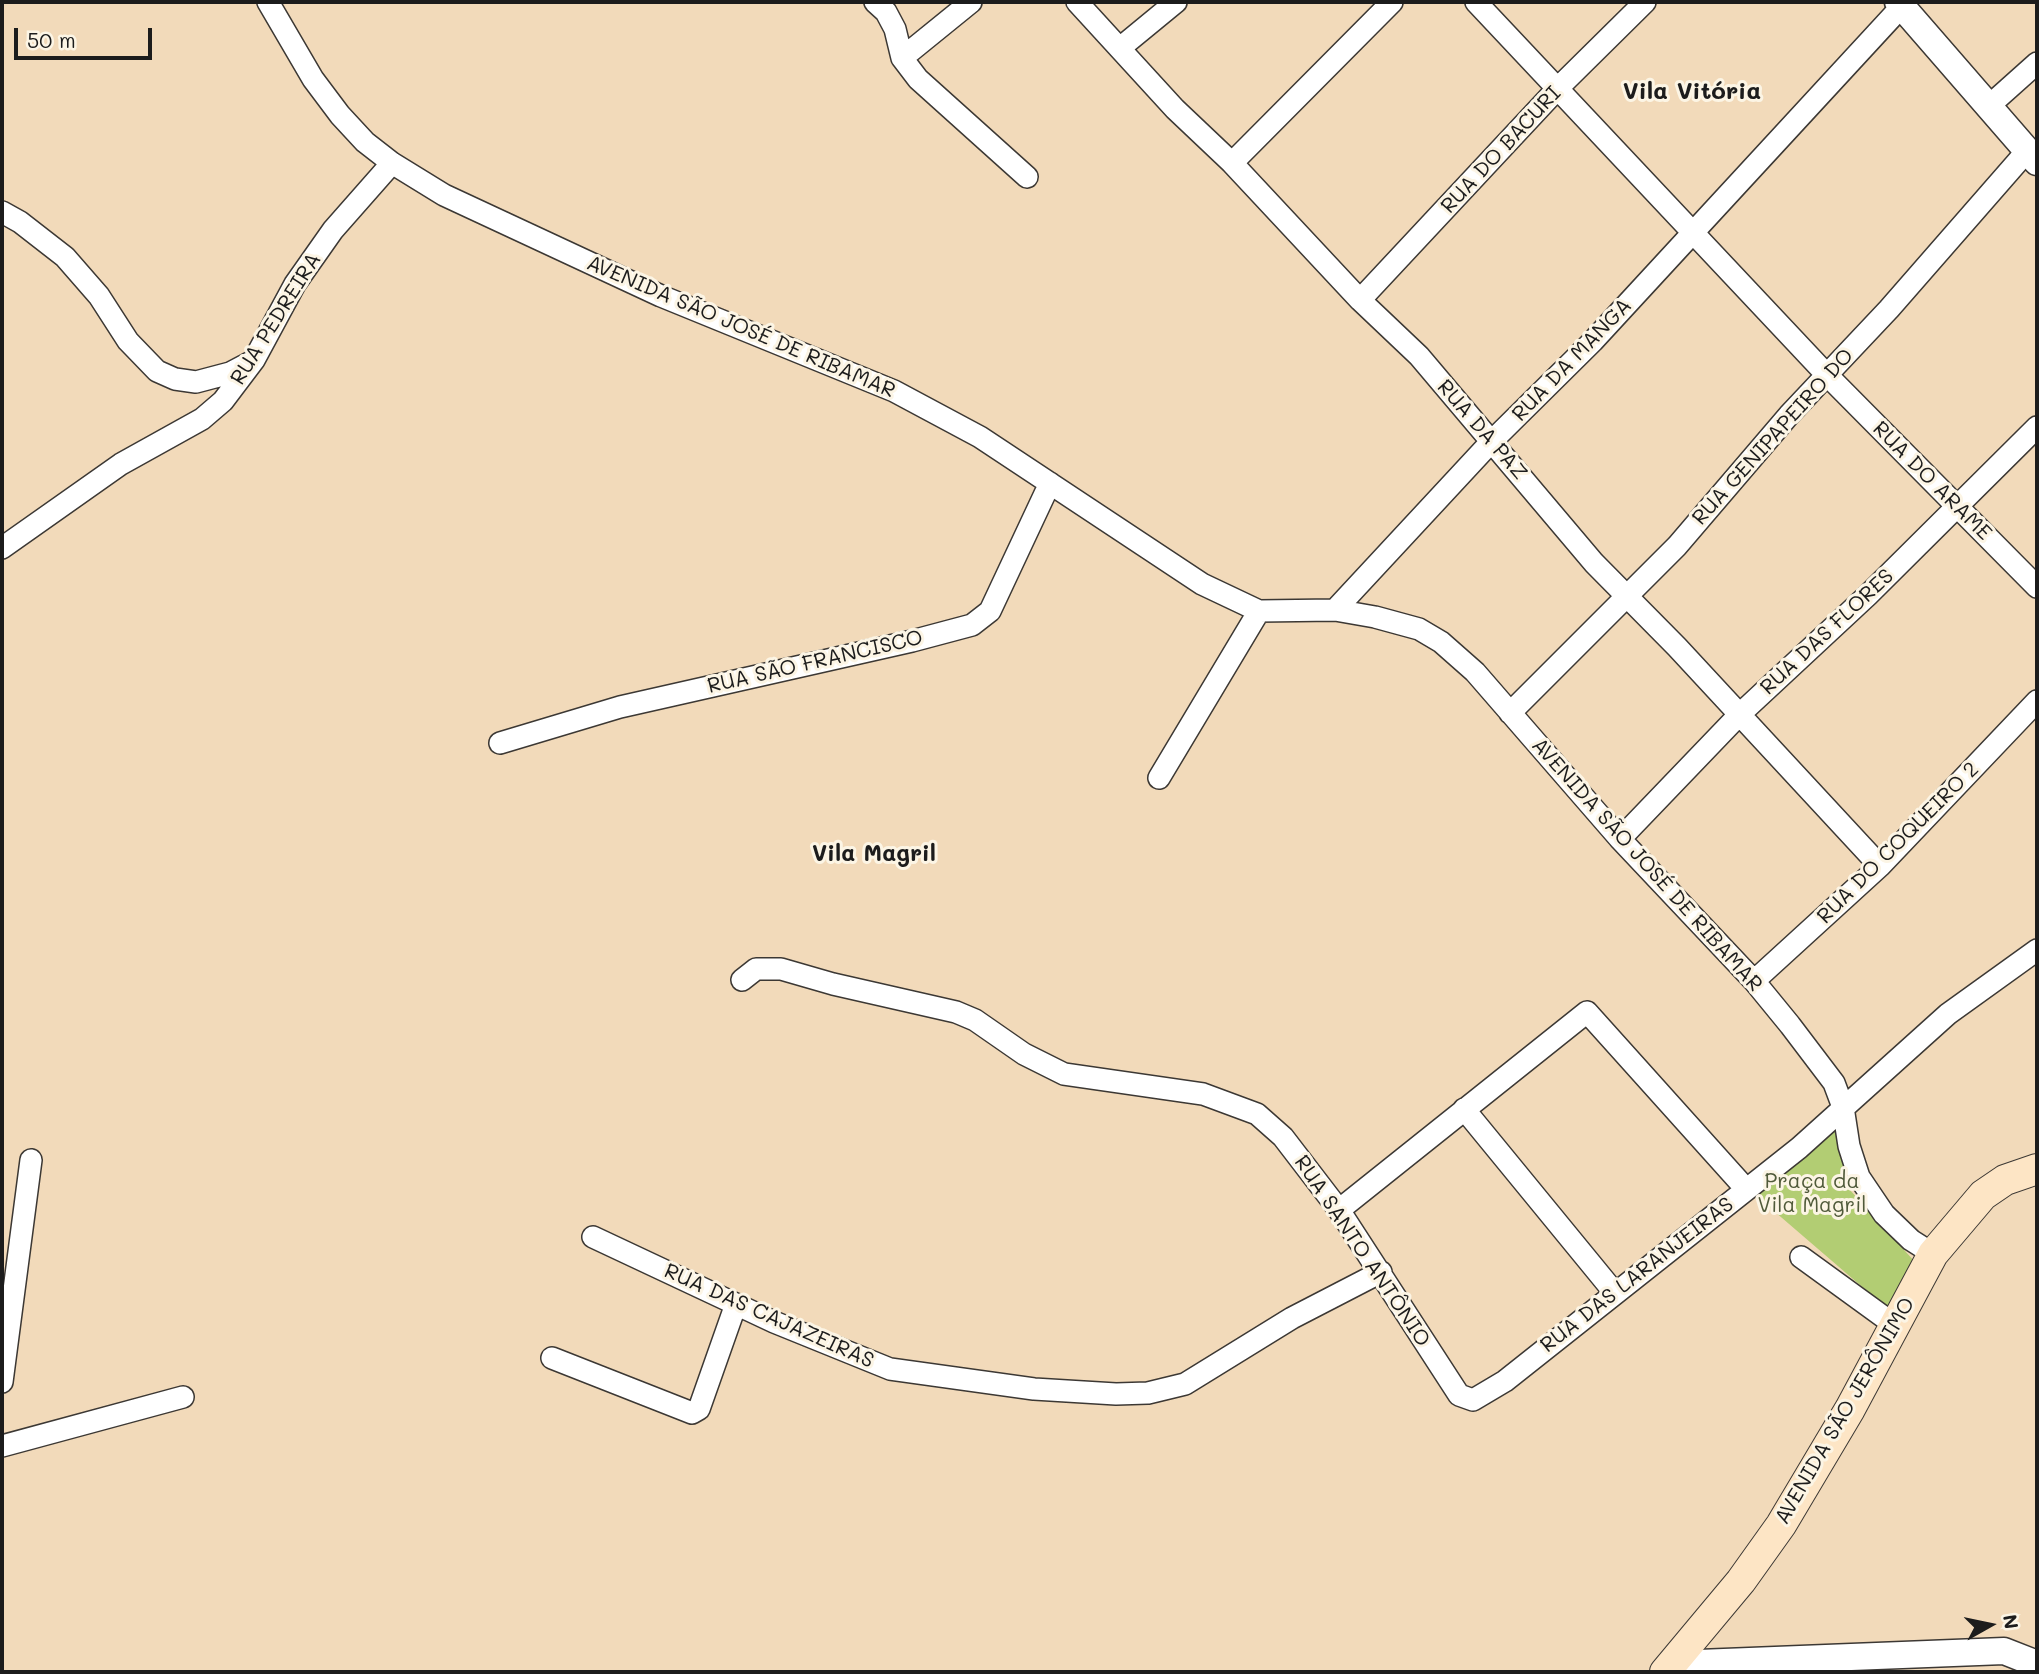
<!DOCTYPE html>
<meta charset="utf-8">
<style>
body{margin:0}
#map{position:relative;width:2039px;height:1674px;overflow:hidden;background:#f2daba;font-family:Mali,sans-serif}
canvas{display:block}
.frame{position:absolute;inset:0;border:4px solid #1c1c1c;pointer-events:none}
.north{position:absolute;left:1955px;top:1590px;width:70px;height:70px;-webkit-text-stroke:5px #fcf5e5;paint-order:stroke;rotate:81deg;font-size:19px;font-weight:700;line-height:28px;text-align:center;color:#1c1c1c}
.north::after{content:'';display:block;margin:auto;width:24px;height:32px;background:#1c1c1c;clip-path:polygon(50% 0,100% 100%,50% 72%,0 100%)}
.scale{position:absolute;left:14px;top:28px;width:138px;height:32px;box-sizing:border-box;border:4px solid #1c1c1c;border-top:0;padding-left:9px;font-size:21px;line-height:24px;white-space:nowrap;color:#1c1c1c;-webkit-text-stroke:5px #fcf5e5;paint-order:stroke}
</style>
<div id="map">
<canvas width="2039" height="1674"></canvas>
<div class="frame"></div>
<div class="north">N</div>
<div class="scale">50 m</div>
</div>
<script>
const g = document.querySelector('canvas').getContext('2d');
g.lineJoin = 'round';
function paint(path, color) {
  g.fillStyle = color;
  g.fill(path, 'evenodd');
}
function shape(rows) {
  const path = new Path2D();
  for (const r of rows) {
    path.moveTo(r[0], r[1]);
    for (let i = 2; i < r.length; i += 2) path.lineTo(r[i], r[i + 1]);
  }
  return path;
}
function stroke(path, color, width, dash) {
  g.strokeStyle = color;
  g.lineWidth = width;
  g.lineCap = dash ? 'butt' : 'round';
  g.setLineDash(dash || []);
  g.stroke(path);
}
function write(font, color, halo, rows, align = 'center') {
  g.font = font + ' Mali,sans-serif';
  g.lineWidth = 6;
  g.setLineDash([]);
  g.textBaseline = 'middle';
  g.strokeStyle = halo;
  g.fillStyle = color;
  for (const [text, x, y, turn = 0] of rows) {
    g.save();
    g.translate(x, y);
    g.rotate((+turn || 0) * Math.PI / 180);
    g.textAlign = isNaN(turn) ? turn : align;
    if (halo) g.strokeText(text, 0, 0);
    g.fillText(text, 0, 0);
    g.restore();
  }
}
paint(shape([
 [1834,1128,1850,1190,1915,1262,1889,1310,1753,1193]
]), '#b2cd73');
const minor = shape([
 [268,2,313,79,340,115,365,142,392,163,444,195,661,296,894,391,980,437,1202,584,1259,611,1335,610,1375,617,1419,629,1441,642,1475,672,1620,839,1754,981,1790,1025,1834,1083,1843,1107,1849,1146,1859,1177,1884,1214,1911,1240,1933,1254],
 [875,2,886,12,895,29,902,58,918,79,1027,177],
 [1077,2,1175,109,1232,163,1360,300,1419,356,1594,563,1677,647,1880,866],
 [1476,2,1826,374,2037,587],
 [1120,48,1176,2],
 [902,58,971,2],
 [1990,105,2037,63],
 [1232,163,1392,2],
 [2,212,20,222,65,257,99,296,128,341,157,371,175,379,196,382,230,373,249,363],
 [1360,300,1558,88,1645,2],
 [2,548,121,464,202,419,223,401,254,360,295,284,333,230,392,163],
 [1335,610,1491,442,1593,341,1902,6],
 [1510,713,1677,546,1789,415,1889,309,2027,151],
 [500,743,620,707,912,641,972,625,990,611,1050,483],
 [1159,778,1259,611],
 [1620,839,1739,715,1868,595,2037,427],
 [742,980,756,969,781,969,833,984,956,1012,975,1020,1024,1054,1064,1074,1203,1094,1257,1114,1283,1137,1339,1210,1459,1395,1473,1400,1505,1381,1799,1148,1948,1014,2037,950],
 [1754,981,1880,866,2037,701],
 [1464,1109,1614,1292],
 [1339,1210,1587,1012,1746,1189],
 [593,1237,774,1322,890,1369,1034,1389,1116,1394,1148,1393,1185,1384,1292,1318,1381,1272],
 [1801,1257,1896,1326],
 [552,1358,692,1413,699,1409,736,1304],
 [2,1382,31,1160],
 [2,1446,183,1397]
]);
const tertiary = shape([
 [1898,2,2037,162],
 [1673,1664,2004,1651,2037,1664]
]);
const secondary = shape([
 [1665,1672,1741,1581,1781,1525,1850,1409,1933,1254,1983,1195,2005,1180,2037,1169]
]);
stroke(minor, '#3c3834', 24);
stroke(tertiary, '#3c3834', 29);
stroke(secondary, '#3c3834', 32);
stroke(minor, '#fff', 21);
stroke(tertiary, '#fff', 26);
stroke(secondary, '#fde5c5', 30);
write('21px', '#1c1c1c', '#fcf5e5', [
 ["RUA DO BACURI",1501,150,-47],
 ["RUA PEDREIRA",276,319,-58],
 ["AVENIDA SÃO JOSÉ DE RIBAMAR",741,327,23],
 ["RUA DA MANGA",1572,360,-46],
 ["RUA DA PAZ",1482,430,49],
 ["RUA GENIPAPEIRO DO",1773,437,-48],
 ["RUA DO ARAME",1932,481,45],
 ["RUA DAS FLORES",1827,632,-43],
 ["RUA SÃO FRANCISCO",815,662,-13],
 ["RUA DO COQUEIRO 2",1898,843,-45],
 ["AVENIDA SÃO JOSÉ DE RIBAMAR",1647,865,48],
 ["RUA SANTO ANTÔNIO",1362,1251,56],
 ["RUA DAS LARANJEIRAS",1637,1275,-38],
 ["RUA DAS CAJAZEIRAS",769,1316,24],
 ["AVENIDA SÃO JERÔNIMO",1845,1411,-60]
]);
write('21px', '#505a3a', '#fcf5e5', [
 ["Praça da",1812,1182],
 ["Vila Magril",1812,1206]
]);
write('bold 23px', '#1c1c1c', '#fcf5e5', [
 ["Vila Magril",874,854]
]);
write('bold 24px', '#1c1c1c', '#fcf5e5', [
 ["Vila Vitória",1692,92]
]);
</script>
